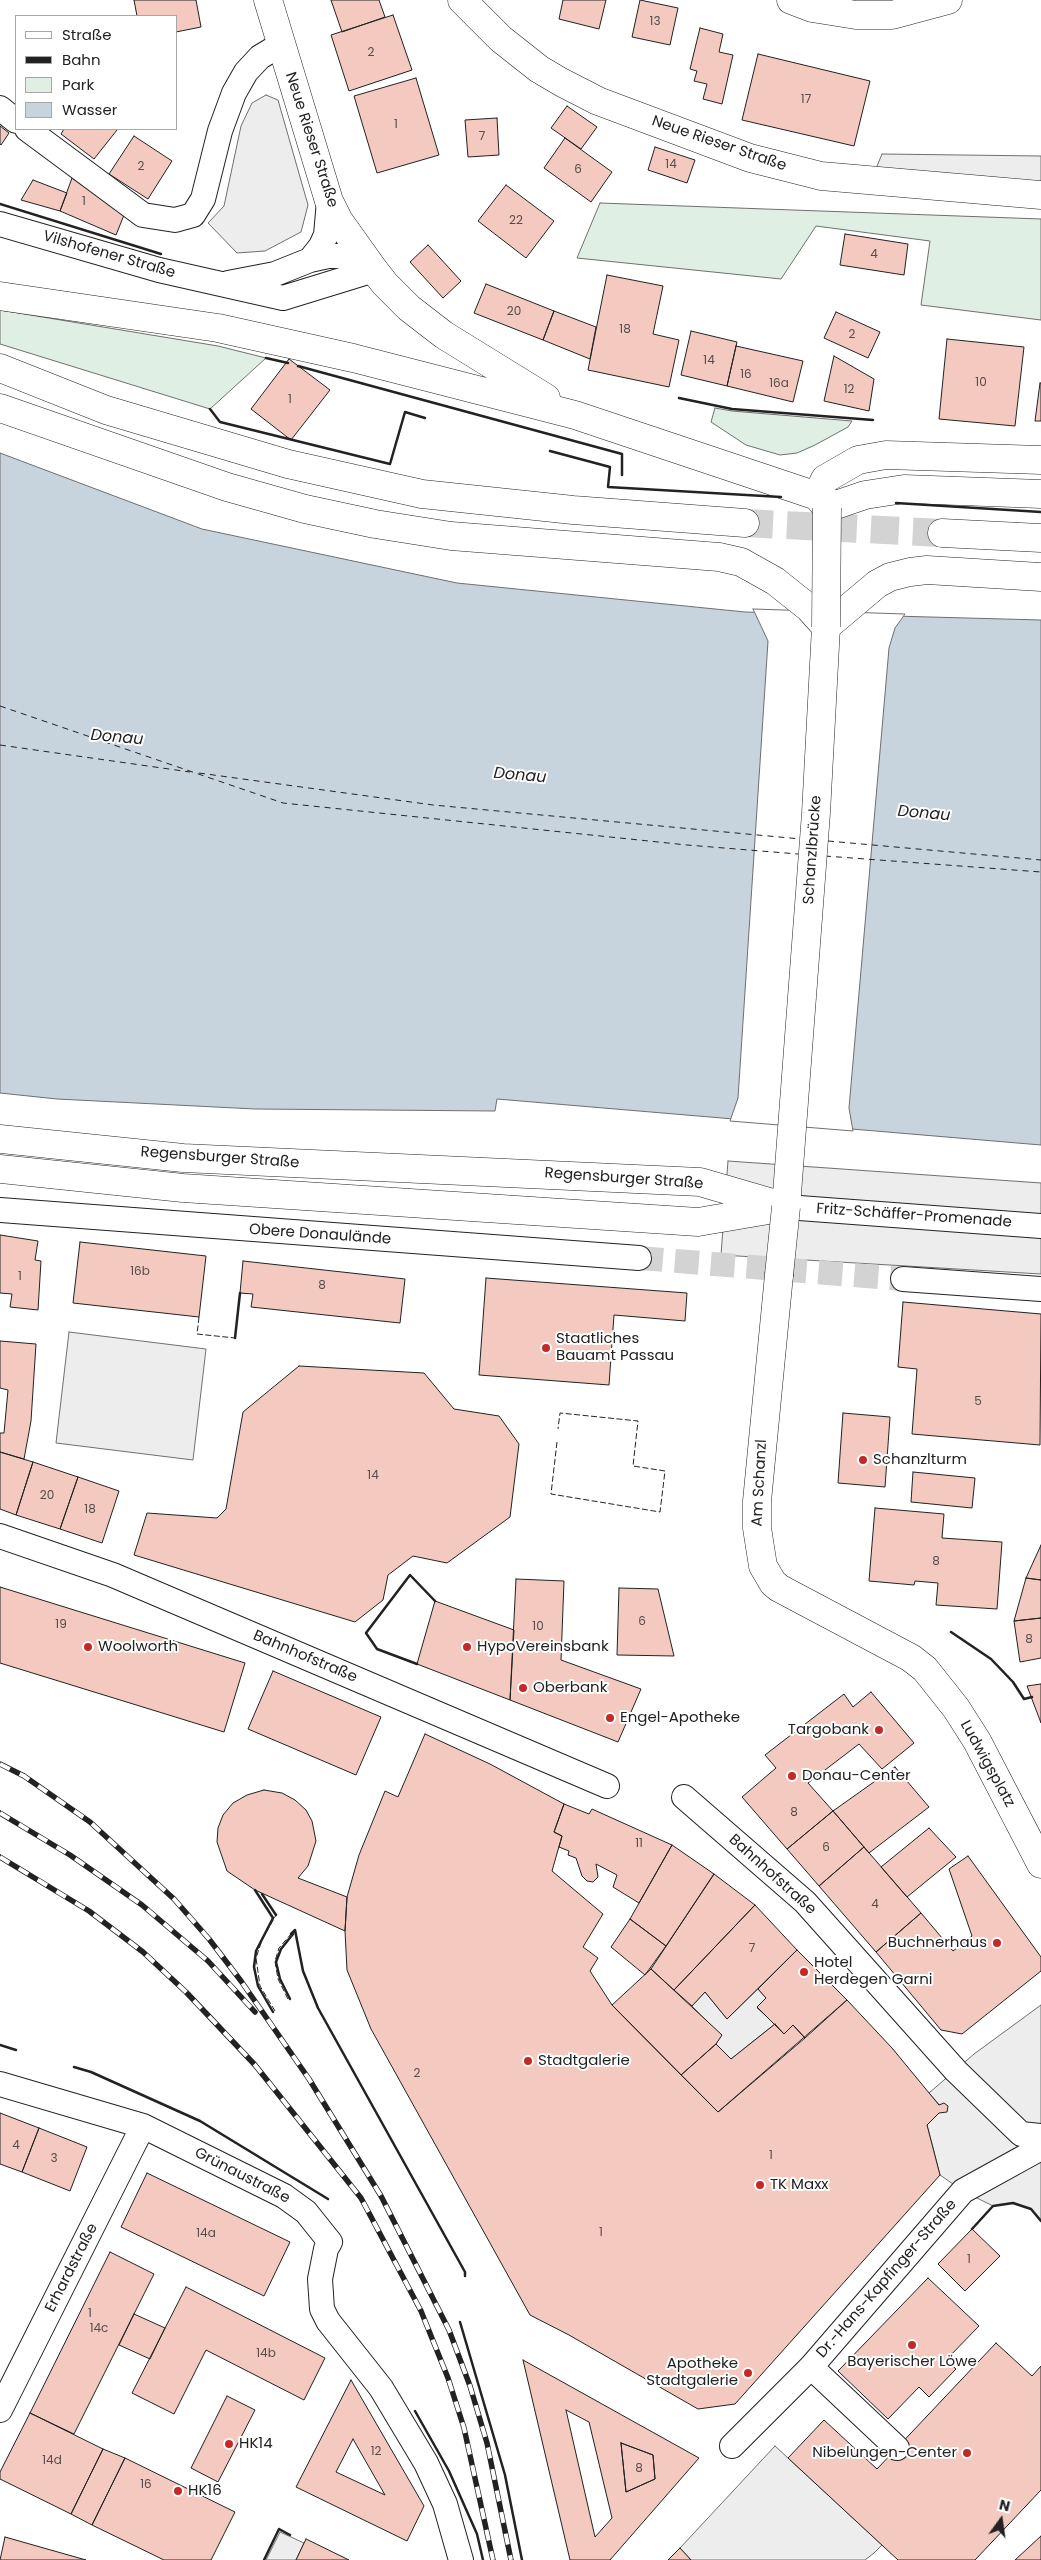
<!DOCTYPE html>
<meta charset="utf-8">
<style>
body{margin:0}
#map{position:relative;width:1041px;height:2560px;overflow:hidden;background:#fff;font-family:Poppins,sans-serif}
canvas{display:block}
.legend{position:absolute;left:15px;top:15px;width:162px;height:115px;box-sizing:border-box;background:#fff;border:1px solid #a7a7a7;margin:0;padding:6px 9px;list-style:none;font-size:15px;color:#222}
.legend li{display:flex;align-items:center;gap:10px;height:25px}
.legend b{width:25px;border:1px solid #a7a7a7}
.north{position:absolute;left:976px;top:2495px;width:50px;height:50px;-webkit-text-stroke:4px #fff;paint-order:stroke;rotate:14deg;font-size:14px;font-weight:700;line-height:20px;text-align:center;color:#222}
.north::after{content:'';display:block;margin:auto;width:18px;height:22px;background:#222;clip-path:polygon(50% 0,100% 100%,50% 72%,0 100%)}
</style>
<div id="map">
<canvas width="1041" height="2560"></canvas>
<ul class="legend">
<li><b style="height:6px;background:#fff"></b>Straße</li>
<li><b style="height:6px;background:#222"></b>Bahn</li>
<li><b style="height:14px;background:#e0efe3"></b>Park</li>
<li><b style="height:14px;background:#c7d3dd"></b>Wasser</li>
</ul>
<div class="north">N</div>
</div>
<script>
const g = document.querySelector('canvas').getContext('2d');
g.lineJoin = 'round';
function paint(path, color) {
  g.fillStyle = color;
  g.fill(path, 'evenodd');
}
function shape(rows) {
  const path = new Path2D();
  for (const r of rows) {
    path.moveTo(r[0], r[1]);
    for (let i = 2; i < r.length; i += 2) path.lineTo(r[i], r[i + 1]);
  }
  return path;
}
function stroke(path, color, width, dash) {
  g.strokeStyle = color;
  g.lineWidth = width;
  g.lineCap = dash ? 'butt' : 'round';
  g.setLineDash(dash || []);
  g.stroke(path);
}
function write(font, color, halo, rows, align = 'center') {
  g.font = font + ' Poppins,sans-serif';
  g.lineWidth = 4;
  g.setLineDash([]);
  g.textBaseline = 'middle';
  g.strokeStyle = halo;
  g.fillStyle = color;
  for (const [text, x, y, turn = 0] of rows) {
    g.save();
    g.translate(x, y);
    g.rotate((+turn || 0) * Math.PI / 180);
    g.textAlign = isNaN(turn) ? turn : align;
    if (halo) g.strokeText(text, 0, 0);
    g.fillText(text, 0, 0);
    g.restore();
  }
}
const green = shape([
 [600,203,1041,219,1041,320,921,305,930,241,816,226,781,279,577,258,600,203],
 [0,310,218,346,266,358,210,409,0,344,0,310],
 [715,408,732,411,852,421,848,427,815,445,797,453,780,455,746,445,711,422,715,408]
]);
paint(green, '#e0efe3');
stroke(green, '#6f6f6f', 1);
const parking = shape([
 [266,95,278,100,308,205,301,232,265,251,237,253,208,223,224,206,241,126,252,103,266,95],
 [882,154,1041,156,1041,185,875,171,882,154],
 [728,1161,1041,1183,1041,1274,721,1255,728,1161],
 [69,1332,206,1349,193,1460,56,1443,69,1332],
 [758,1989,766,1998,757,2008,775,2024,731,2059,716,2044,721,2035,692,2006,705,1992,727,2019,758,1989],
 [1041,2005,1041,2221,1031,2209,1013,2203,993,2206,963,2191,940,2175,927,2125,943,2109,929,2093,974,2054,1041,2005],
 [775,2446,882,2545,874,2553,865,2560,691,2560,680,2548,775,2446],
 [280,2532,304,2543,296,2560,266,2560,280,2532]
]);
paint(parking, '#ededed');
stroke(parking, '#6f6f6f', 1);
const water = shape([
 [0,453,202,529,457,583,745,612,1041,620,1041,1145,497,1099,495,1111,255,1109,57,1099,0,1093,0,453]
]);
paint(water, '#c7d3dd');
stroke(water, '#6f6f6f', 1);
const pier = shape([
 [753,609,905,614,895,628,889,648,849,1108,853,1131,730,1121,738,1098,768,641,753,609]
]);
paint(pier, '#fff');
stroke(pier, '#6f6f6f', 1);
stroke(shape([
 [0,706,283,803,687,845,798,854],
 [0,745,190,772],
 [199,773,433,805,801,839],
 [828,841,1041,860],
 [825,856,1041,872]
]), '#222', 1, [6, 5]);
const building = shape([
 [134,0,196,0,201,27,176,32,176,16,137,16,134,0],
 [331,0,379,0,385,17,342,32,331,0],
 [563,0,606,0,599,29,559,19,563,0],
 [640,0,678,8,670,45,632,37,640,0],
 [393,15,412,70,349,91,331,35,393,15],
 [700,28,723,34,719,52,733,55,722,104,703,99,707,84,694,81,697,71,690,69,700,28],
 [758,54,870,81,854,146,742,120,758,54],
 [416,78,439,155,377,173,354,96,416,78],
 [567,106,597,127,581,149,551,128,567,106],
 [497,118,499,155,468,157,465,120,497,118],
 [0,126,9,133,1,145,0,144,0,126],
 [64,129,115,129,117,130,94,159,61,134,64,129],
 [134,136,172,161,148,199,109,174,134,136],
 [565,138,612,172,591,202,544,168,565,138],
 [655,147,695,160,687,183,648,170,655,147],
 [72,178,124,215,116,235,60,211,72,178],
 [33,180,67,193,60,211,21,200,33,180],
 [506,185,554,221,526,258,478,221,506,185],
 [845,234,908,244,904,275,840,265,845,234],
 [428,245,461,281,443,298,410,262,428,245],
 [607,275,663,286,653,334,679,340,669,387,588,370,607,275],
 [486,284,554,311,543,340,474,313,486,284],
 [554,311,596,327,590,359,543,340,554,311],
 [836,312,880,332,868,358,824,338,836,312],
 [691,331,737,342,727,386,681,375,691,331],
 [947,339,1024,347,1015,426,939,419,947,339],
 [736,346,803,361,793,402,727,386,736,346],
 [834,356,874,379,869,411,824,401,834,356],
 [289,359,330,390,291,440,251,409,289,359],
 [1040,383,1041,383,1041,421,1035,421,1040,383],
 [0,1235,38,1241,35,1260,41,1261,38,1310,10,1307,12,1294,0,1293,0,1235],
 [80,1242,206,1256,199,1317,73,1303,80,1242],
 [243,1261,405,1279,400,1323,251,1307,253,1294,240,1293,243,1261],
 [486,1278,687,1293,685,1321,614,1315,609,1385,479,1375,486,1278],
 [903,1302,1041,1314,1040,1445,912,1434,917,1369,898,1367,903,1302],
 [0,1341,36,1344,31,1421,24,1459,0,1452,0,1433,4,1433,8,1390,0,1388,0,1341],
 [299,1366,424,1373,454,1409,499,1416,519,1444,510,1517,447,1563,413,1556,388,1575,383,1600,355,1622,134,1555,147,1513,217,1518,226,1509,243,1412,299,1366],
 [843,1413,890,1417,885,1487,838,1483,843,1413],
 [0,1452,33,1462,16,1515,0,1509,0,1452],
 [33,1462,78,1477,60,1529,16,1515,33,1462],
 [913,1472,975,1478,972,1508,911,1502,913,1472],
 [78,1477,119,1491,102,1543,60,1529,78,1477],
 [875,1508,944,1514,942,1538,1002,1542,997,1609,936,1605,938,1583,915,1581,914,1585,869,1581,875,1508],
 [1041,1545,1041,1580,1026,1578,1041,1545],
 [1026,1578,1041,1580,1041,1618,1014,1621,1026,1578],
 [516,1579,564,1581,561,1660,641,1689,618,1742,510,1700,516,1579],
 [0,1587,245,1663,224,1732,0,1663,0,1587],
 [619,1588,658,1589,674,1656,617,1655,619,1588],
 [435,1601,514,1630,510,1700,417,1664,435,1601],
 [1041,1618,1041,1658,1020,1662,1014,1621,1041,1618],
 [273,1671,381,1717,356,1775,248,1729,273,1671],
 [1041,1684,1041,1723,1027,1686,1041,1684],
 [871,1692,914,1743,882,1769,859,1744,808,1783,833,1811,787,1849,742,1797,776,1768,765,1755,844,1694,853,1707,871,1692],
 [425,1734,490,1764,564,1804,554,1832,562,1836,552,1871,603,1914,583,1947,598,1958,590,1971,612,2005,718,2112,847,2000,892,2048,939,2105,944,2103,948,2106,947,2112,939,2113,927,2125,940,2175,735,2404,698,2409,569,2335,530,2315,371,2029,347,1970,345,1931,347,1897,359,1855,385,1791,398,1797,425,1734],
 [895,1767,929,1807,869,1853,833,1811,895,1767],
 [264,1790,282,1793,295,1800,306,1810,312,1821,316,1841,308,1866,298,1878,347,1897,345,1931,255,1890,227,1871,217,1842,218,1828,223,1815,233,1803,247,1795,264,1790],
 [564,1804,589,1814,592,1809,672,1845,639,1903,613,1887,617,1875,596,1864,598,1877,593,1882,587,1881,582,1876,576,1858,568,1855,569,1851,559,1847,562,1836,554,1832,564,1804],
 [833,1811,864,1847,819,1886,787,1849,833,1811],
 [929,1828,956,1857,907,1897,881,1867,929,1828],
 [672,1845,714,1874,666,1946,630,1919,672,1845],
 [864,1847,921,1913,876,1952,819,1886,864,1847],
 [968,1856,1041,1957,1041,1971,962,2034,941,2030,876,1952,921,1913,953,1951,972,1936,949,1869,968,1856],
 [714,1874,755,1905,674,1990,651,1969,714,1874],
 [755,1905,797,1950,727,2019,705,1992,692,2006,674,1990,755,1905],
 [630,1919,666,1946,645,1975,611,1947,630,1919],
 [797,1950,847,2000,805,2038,793,2025,784,2034,757,2007,766,1998,758,1989,797,1950],
 [651,1969,722,2035,716,2044,681,2075,612,2005,651,1969],
 [775,2024,784,2034,793,2025,805,2038,718,2112,681,2075,716,2044,731,2059,775,2024],
 [0,2113,39,2128,22,2172,0,2164,0,2113],
 [39,2128,87,2147,70,2191,22,2172,39,2128],
 [147,2173,290,2242,264,2296,121,2227,147,2173],
 [972,2229,1000,2256,965,2291,938,2264,972,2229],
 [110,2252,154,2274,74,2434,30,2413,110,2252],
 [928,2278,979,2326,946,2360,956,2369,929,2397,919,2387,888,2419,838,2371,928,2278],
 [186,2287,325,2358,304,2400,206,2350,174,2414,132,2393,186,2287],
 [134,2314,165,2328,150,2359,119,2345,134,2314],
 [996,2343,1032,2376,1041,2366,1041,2490,975,2560,898,2560,788,2458,824,2420,877,2469,996,2343],
 [523,2360,699,2458,610,2560,570,2560,523,2360],
 [566,2410,589,2422,612,2518,595,2537,566,2410],
 [621,2443,653,2455,655,2479,626,2492,621,2443],
 [351,2380,424,2506,407,2541,296,2487,351,2380],
 [353,2439,385,2495,336,2472,353,2439],
 [227,2396,255,2410,218,2482,191,2468,227,2396],
 [30,2413,103,2449,71,2514,0,2479,0,2472,30,2413],
 [621,2443,653,2455,655,2479,626,2492,621,2443],
 [103,2449,125,2458,92,2525,71,2514,103,2449],
 [125,2458,235,2512,211,2560,164,2560,92,2525,125,2458],
 [1041,2536,1041,2560,1015,2560,1041,2536],
 [5,2537,86,2560,0,2560,5,2537],
 [306,2539,349,2560,296,2560,306,2539],
 [680,2548,691,2560,668,2560,680,2548]
]);
paint(building, '#f3c9c0');
stroke(building, '#222', 1);
stroke(shape([
 [639,1258,903,1279]
]), '#d3d3d3', 24, [24, 12]);
stroke(shape([
 [745,523,942,533]
]), '#d3d3d3', 28, [28, 14]);
const street = shape([
 [0,108,16,121],
 [27,129,143,215,175,220,193,215,203,199,220,131,234,93,246,72,260,57,280,45],
 [0,224,159,270,283,298,374,270],
 [310,260,321,246,326,235,329,201],
 [228,283,275,274,310,260,328,256,342,256,357,260,374,270],
 [786,1207,1041,1226],
 [0,1210,639,1258],
 [903,1279,1041,1289],
 [0,1536,113,1575,607,1786],
 [684,1797,805,1902,956,2071,1021,2134,1041,2136],
 [0,2084,143,2126,284,2196,306,2212,330,2242,326,2249,320,2279,322,2309,328,2321,381,2388,426,2463,445,2504,461,2560],
 [811,2367,897,2448],
 [0,2410,143,2126],
 [732,2446,811,2367,963,2191,1041,2148]
]);
const secondary = shape([
 [268,0,329,201,339,221,374,270],
 [462,0,501,39,539,69,561,82,598,101,750,158,821,176,1041,195],
 [791,0,812,8,856,15,892,15,948,0]
]);
const primary = shape([
 [374,270,385,284,409,308,444,335,546,398],
 [0,296,218,328,353,358,575,415,817,496],
 [0,368,106,410,288,464,422,494,573,510,745,523],
 [0,408,227,487,305,509,375,524,451,536,719,557,741,562,775,581,809,608,826,627],
 [817,496,825,479,858,460,886,455,1041,460],
 [817,496,827,508,865,495,904,489,1041,494],
 [942,533,1041,538],
 [826,627,877,584,890,577,910,572,927,570,1041,577],
 [0,1139,183,1158,700,1182,786,1207],
 [0,1169,183,1188,698,1222,780,1208],
 [786,1207,816,813,826,627],
 [779,1275,757,1501,757,1528,763,1566,773,1583,779,1588,911,1658,925,1669,956,1708,977,1741,1041,1864]
]);
stroke(street, '#222', 26);
stroke(secondary, '#222', 29);
stroke(primary, '#222', 29);
stroke(street, '#fff', 24);
stroke(secondary, '#fff', 28);
stroke(primary, '#fff', 28);
const rail = shape([
 [0,1764,24,1776,90,1822,174,1899,209,1939,241,1981,309,2079,381,2196,449,2330,470,2386,487,2443,511,2560],
 [0,1813,70,1855,142,1905,208,1961,255,2012],
 [0,1857,89,1911,143,1952,186,1992,255,2065,361,2198,421,2311,448,2378,464,2428,493,2560]
]);
stroke(rail, '#222', 5.5);
stroke(rail, '#fff', 4, [11]);
const primaryBridge = shape([
 [826,627,827,508],
 [779,1275,786,1207]
]);
stroke(primaryBridge, '#222', 29, []);
stroke(primaryBridge, '#fff', 28);
stroke(shape([
 [199,1317,197,1334,235,1338],
 [557,1442,551,1494,660,1512,665,1471,633,1466,638,1421,560,1413,558,1429],
 [288,1999,278,1979,275,1961,279,1948,291,1934],
 [275,2011,260,1986,256,1958,262,1940,276,1915]
]), '#222', 1, [6, 2.5]);
stroke(shape([
 [0,204,161,254],
 [266,358,288,363],
 [298,366,622,454,622,475],
 [679,398,732,409,873,420],
 [210,409,220,422,390,464,405,412,425,418],
 [550,451,610,467,608,487,781,497],
 [896,503,1041,512],
 [235,1338,240,1293],
 [951,1632,991,1659,1013,1682,1024,1699,1032,1697],
 [417,1664,377,1649,366,1633,410,1575,435,1601],
 [255,1890,273,1918,256,1951,254,1967,258,1986,273,2012],
 [262,1894,276,1915],
 [291,1934,295,1930,303,1971,318,2008,465,2272,465,2276],
 [290,1999,280,1979,276,1962,281,1949,293,1934],
 [0,2045,16,2050],
 [74,2067,91,2072,200,2121,328,2199],
 [972,2229,993,2206,1013,2203,1031,2209,1041,2221],
 [460,2322,505,2475,522,2560],
 [415,2411,449,2471,477,2534,483,2560],
 [264,2560,279,2529,290,2535]
]), '#222', 2.5);
for (const [x, y, r, color] of [
 [546,1348,5,"#c62828"],
 [863,1460,5,"#c62828"],
 [88,1647,5,"#c62828"],
 [467,1647,5,"#c62828"],
 [523,1688,5,"#c62828"],
 [610,1718,5,"#c62828"],
 [879,1730,5,"#c62828"],
 [792,1776,5,"#c62828"],
 [997,1943,5,"#c62828"],
 [804,1972,5,"#c62828"],
 [528,2061,5,"#c62828"],
 [760,2185,5,"#c62828"],
 [912,2345,5,"#c62828"],
 [748,2373,5,"#c62828"],
 [229,2444,5,"#c62828"],
 [967,2453,5,"#c62828"],
 [178,2491,5,"#c62828"]
]) {
  const dot = new Path2D();
  dot.arc(x, y, r, 0, 2 * Math.PI);
  g.fillStyle = color;
  g.fill(dot);
  stroke(dot, '#fff', 2);
}
write('12px', '#564c4a', null, [
 ["13",655,22],
 ["2",371,53],
 ["17",806,100],
 ["1",396,125],
 ["7",482,137],
 ["14",671,165],
 ["2",141,167],
 ["6",578,170],
 ["1",84,202],
 ["22",516,221],
 ["4",874,255],
 ["20",514,312],
 ["18",625,330],
 ["2",852,335],
 ["14",709,361],
 ["16",746,375],
 ["10",981,383],
 ["16a",779,384],
 ["12",849,390],
 ["1",290,400],
 ["16b",140,1272],
 ["1",20,1277],
 ["8",322,1286],
 ["5",978,1402],
 ["14",373,1476],
 ["20",47,1496],
 ["18",90,1510],
 ["8",936,1562],
 ["6",642,1622],
 ["19",61,1625],
 ["10",538,1627],
 ["8",1029,1640],
 ["8",794,1813],
 ["11",639,1844],
 ["6",826,1848],
 ["4",875,1905],
 ["7",752,1949],
 ["2",417,2074],
 ["4",16,2146],
 ["1",771,2156],
 ["3",54,2159],
 ["1",601,2233],
 ["14a",206,2234],
 ["1",969,2260],
 ["1",90,2314],
 ["14c",99,2329],
 ["14b",266,2354],
 ["12",376,2452],
 ["14d",52,2461],
 ["8",639,2469],
 ["16",146,2485]
]);
write('15px', '#222', '#fff', [
 ["Neue Rieser Straße",311,140,72],
 ["Neue Rieser Straße",719,144,19],
 ["Vilshofener Straße",109,255,16],
 ["Schanzlbrücke",813,850,-86],
 ["Regensburger Straße",220,1158,4],
 ["Regensburger Straße",624,1179,4],
 ["Fritz-Schäffer-Promenade",914,1216,4],
 ["Obere Donaulände",320,1235,4],
 ["Am Schanzl",760,1483,-87],
 ["Bahnhofstraße",305,1657,23],
 ["Ludwigsplatz",987,1764,61],
 ["Bahnhofstraße",772,1875,42],
 ["Grünaustraße",242,2176,27],
 ["Erhardstraße",72,2268,-63],
 ["Dr.-Hans-Kapfinger-Straße",887,2279,-49]
]);
write('15px', '#222', '#fff', [
 ["Staatliches",556,1339],
 ["Bauamt Passau",556,1356],
 ["Schanzlturm",873,1460],
 ["Woolworth",98,1647],
 ["HypoVereinsbank",477,1647],
 ["Oberbank",533,1688],
 ["Engel-Apotheke",620,1718],
 ["Targobank",869,1730,"right"],
 ["Donau-Center",802,1776],
 ["Buchnerhaus",987,1943,"right"],
 ["Hotel",814,1963],
 ["Herdegen Garni",814,1980],
 ["Stadtgalerie",538,2061],
 ["TK Maxx",770,2185],
 ["Bayerischer Löwe",912,2362,"center"],
 ["Apotheke",738,2364,"right"],
 ["Stadtgalerie",738,2381,"right"],
 ["HK14",239,2444],
 ["Nibelungen-Center",957,2453,"right"],
 ["HK16",188,2491]
], 'left');
write('italic 16px', '#222', '#fff', [
 ["Donau",117,738,5],
 ["Donau",520,776,5],
 ["Donau",924,814,5]
]);
</script>
